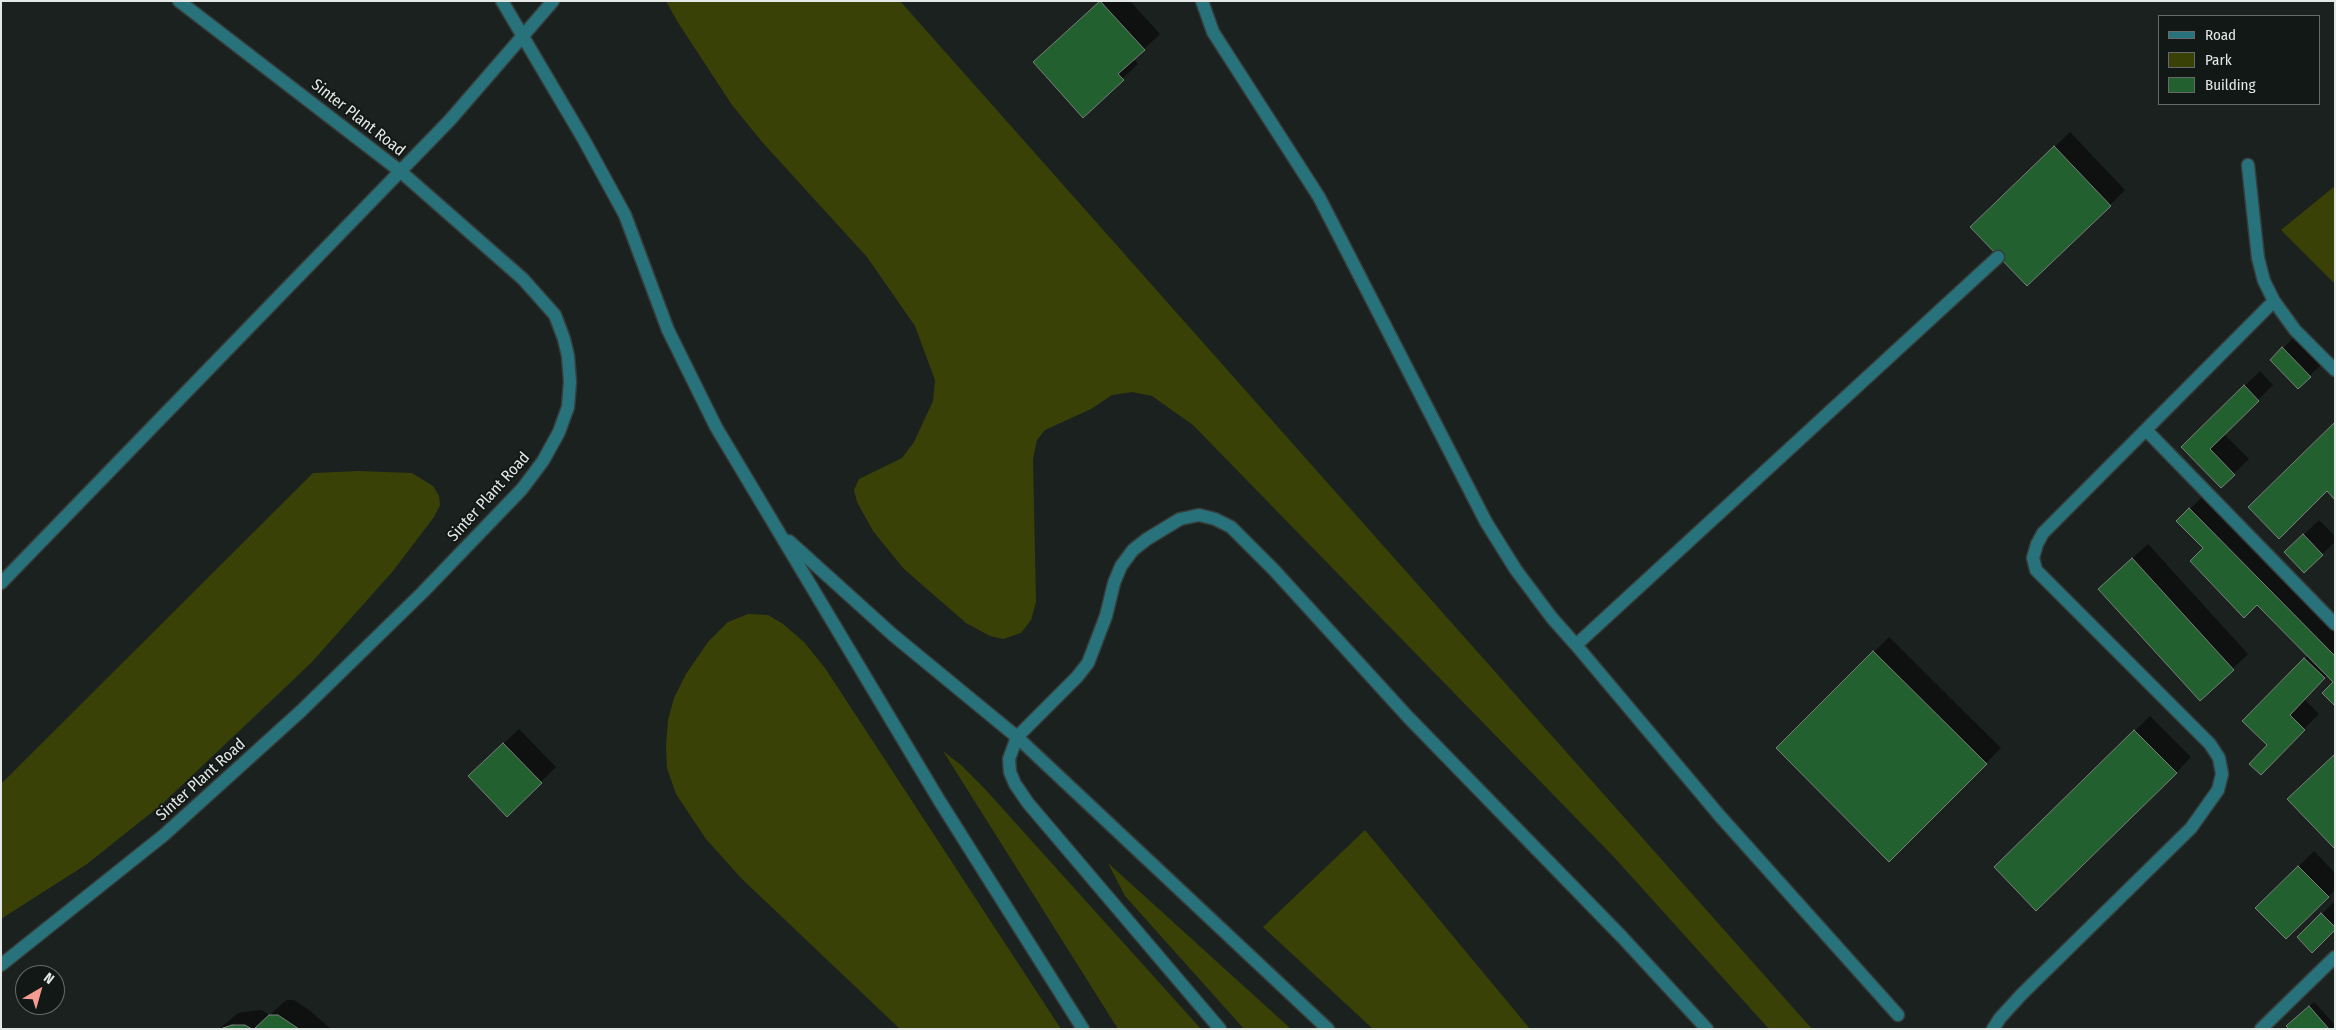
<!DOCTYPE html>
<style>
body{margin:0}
#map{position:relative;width:2336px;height:1030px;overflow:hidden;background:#1b211f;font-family:"Fira Sans Condensed",sans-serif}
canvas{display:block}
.frame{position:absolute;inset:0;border:2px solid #e4e8e7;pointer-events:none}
.legend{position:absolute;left:2158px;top:15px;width:162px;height:90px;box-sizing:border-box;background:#121816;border:1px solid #666b6a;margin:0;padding:6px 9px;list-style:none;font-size:15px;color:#e4e8e7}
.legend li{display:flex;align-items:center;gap:10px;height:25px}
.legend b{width:25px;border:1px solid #666b6a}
.north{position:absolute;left:15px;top:965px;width:50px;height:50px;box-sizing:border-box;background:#121816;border:1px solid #666b6a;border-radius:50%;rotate:38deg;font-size:14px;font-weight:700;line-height:20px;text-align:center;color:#e4e8e7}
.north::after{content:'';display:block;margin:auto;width:18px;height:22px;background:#f59c93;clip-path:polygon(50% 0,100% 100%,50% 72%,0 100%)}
</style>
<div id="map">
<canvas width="2336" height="1030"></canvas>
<div class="frame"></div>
<ul class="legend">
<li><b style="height:6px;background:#28727c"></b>Road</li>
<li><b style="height:14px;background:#3a4106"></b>Park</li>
<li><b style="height:14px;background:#23602f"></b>Building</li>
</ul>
<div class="north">N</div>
</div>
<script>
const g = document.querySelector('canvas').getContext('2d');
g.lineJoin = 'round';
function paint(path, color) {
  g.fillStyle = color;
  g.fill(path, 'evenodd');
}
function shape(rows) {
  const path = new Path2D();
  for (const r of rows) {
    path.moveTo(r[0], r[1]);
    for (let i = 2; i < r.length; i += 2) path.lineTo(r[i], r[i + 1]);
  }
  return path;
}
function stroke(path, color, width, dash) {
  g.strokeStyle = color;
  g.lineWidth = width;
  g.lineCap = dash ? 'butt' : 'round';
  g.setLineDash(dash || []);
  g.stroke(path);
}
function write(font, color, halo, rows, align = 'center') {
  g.font = font + ' "Fira Sans Condensed",sans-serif';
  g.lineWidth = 4;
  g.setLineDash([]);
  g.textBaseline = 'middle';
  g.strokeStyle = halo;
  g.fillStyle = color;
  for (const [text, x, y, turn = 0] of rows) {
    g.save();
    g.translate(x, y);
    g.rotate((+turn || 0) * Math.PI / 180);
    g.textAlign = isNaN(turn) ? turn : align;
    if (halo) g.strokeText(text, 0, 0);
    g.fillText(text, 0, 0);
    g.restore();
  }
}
paint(shape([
 [666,1,900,1,1812,1029,1769,1029,1613,856,1193,425,1152,396,1132,392,1112,395,1091,409,1045,430,1037,440,1033,459,1036,602,1031,620,1021,633,1003,639,990,636,966,623,904,569,873,531,857,502,854,490,859,479,902,458,914,442,933,401,935,380,915,326,867,257,763,143,732,105,677,21],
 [2335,186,2335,284,2281,230],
 [359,471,412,473,433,486,439,496,440,505,434,517,393,571,311,663,161,805,87,864,1,919,1,784,313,473],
 [748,614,768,615,783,624,804,642,825,668,1061,1029,900,1029,742,879,706,839,676,794,667,768,666,746,668,720,674,698,686,674,708,642,728,622],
 [943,751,961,765,985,789,1201,1029,1118,1029],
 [1365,830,1530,1029,1373,1029,1263,927],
 [1108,863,1291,1029,1244,1029,1125,896]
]), '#3a4106');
paint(shape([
 [1100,1,1130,1,1160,34,1133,59,1138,64,1083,116],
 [2070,132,2125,190,2110,205,1986,212],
 [2298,333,2325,361,2298,387,2272,360],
 [2260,371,2273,385,2224,434,2249,459,2221,486,2183,447],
 [2205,494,2335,625,2335,704,2334,682,2327,675,2304,699,2319,714,2260,773,2269,745,2244,721,2309,655,2178,521],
 [2319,520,2335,536,2335,542,2304,571,2286,552],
 [2148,544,2248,654,2200,700,2115,574],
 [1889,637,2001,748,1889,860,1778,748],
 [2150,716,2191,757,2176,773,2011,852],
 [519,729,556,767,507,815,485,761],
 [2314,851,2335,873,2335,890,2286,937,2257,908],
 [2335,901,2335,928,2299,937],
 [286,1000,294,1000,309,1010,331,1029,219,1029,238,1013,261,1010,270,1015],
 [2314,1002,2335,1025,2335,1029,2291,1029,2293,1021]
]), '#0007');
const building = shape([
 [1100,1,1145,50,1118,74,1124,80,1083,118,1033,62,1100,1],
 [2054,146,2111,206,2027,286,1970,227,2054,146],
 [2282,347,2311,377,2298,389,2270,360,2282,347],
 [2244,385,2259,401,2210,449,2235,475,2221,488,2181,447,2244,385],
 [2335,422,2335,500,2327,491,2279,539,2248,507,2335,422],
 [2189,508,2335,656,2335,706,2322,693,2333,682,2257,605,2244,618,2190,561,2203,548,2176,521,2189,508],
 [2303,534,2323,555,2304,573,2284,552,2303,534],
 [2132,558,2234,670,2200,701,2098,589,2132,558],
 [1873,651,1987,764,1889,862,1776,748,1873,651],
 [2304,658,2325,678,2290,715,2305,730,2261,775,2249,764,2267,745,2242,721,2304,658],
 [2134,730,2177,773,2036,911,1994,867,2134,730],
 [503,743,542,783,507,817,468,776,503,743],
 [2335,754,2335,849,2287,799,2335,754],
 [2298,866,2329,897,2286,939,2255,908,2298,866],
 [2321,913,2335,927,2335,930,2312,953,2297,937,2321,913],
 [2309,1006,2329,1029,2289,1029,2286,1026,2309,1006],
 [269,1015,278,1015,299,1029,254,1029,269,1015],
 [232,1025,245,1025,252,1029,220,1029,232,1025]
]);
paint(building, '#23602f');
stroke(building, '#7a7f7b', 1);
const minor = shape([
 [502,1,584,140,625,215,668,330,716,427,939,800,1083,1029],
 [1202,1,1213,32,1319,197,1486,522,1516,570,1552,618,1576,645],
 [2248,165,2258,258,2264,281,2274,301,2295,330,2335,370],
 [2146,430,2335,624],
 [789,541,893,635,1017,737,1328,1029],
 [1,583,450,120,553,1],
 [1,965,164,835,301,711,423,592,522,489,543,461,559,432,568,407,570,382,568,356,564,339,555,315,523,279,400,171,179,1],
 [1898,1015,1719,815,1576,645,1998,257],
 [1220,1029,1028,803,1015,784,1010,772,1009,759,1017,737,1077,677,1088,663,1106,616,1114,583,1121,566,1133,550,1147,539,1180,519,1199,515,1215,519,1231,527,1274,570,1408,717,1622,937,1707,1029],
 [1993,1029,2000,1018,2022,994,2191,828,2218,790,2222,774,2219,758,2210,744,2036,570,2033,558,2037,544,2043,533,2274,301],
 [2261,1029,2335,957]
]);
stroke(minor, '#373d3b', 15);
stroke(minor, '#28727c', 12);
write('16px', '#e4e8e7', '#121816', [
 ["Sinter Plant Road",358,118,38],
 ["Sinter Plant Road",489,497,-48],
 ["Sinter Plant Road",201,780,-42]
]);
</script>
